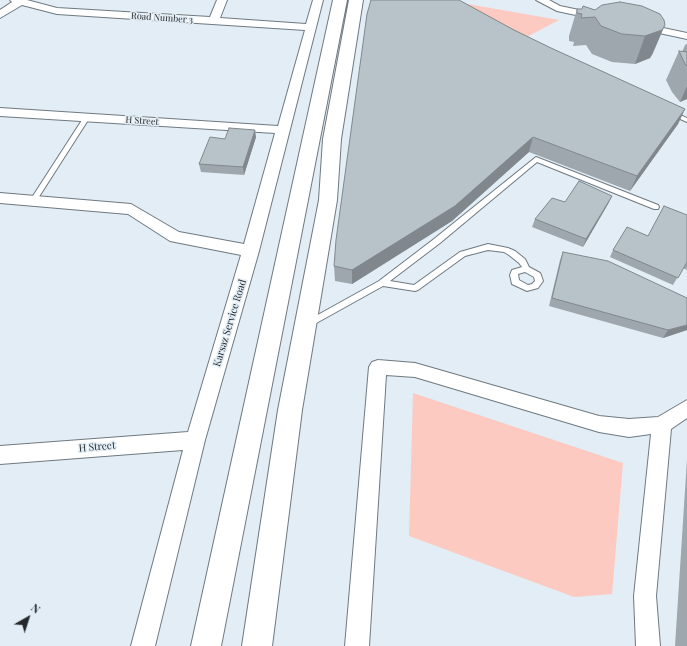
<!DOCTYPE html>
<style>
body{margin:0}
#map{position:relative;width:687px;height:646px;overflow:hidden;background:#e2edf5;font-family:"Playfair Display",serif}
canvas{display:block}
.north{position:absolute;left:8px;top:598px;width:40px;height:40px;-webkit-text-stroke:3px #e2edf5;paint-order:stroke;rotate:39deg;font-size:11px;font-weight:700;line-height:16px;text-align:center;color:#24282b}
.north::after{content:'';display:block;margin:auto;width:14px;height:18px;background:#24282b;clip-path:polygon(50% 0,100% 100%,50% 72%,0 100%)}
</style>
<div id="map">
<canvas width="687" height="646"></canvas>
<div class="north">N</div>
</div>
<script>
const g = document.querySelector('canvas').getContext('2d');
g.lineJoin = 'round';
function paint(path, color) {
  g.fillStyle = color;
  g.fill(path, 'evenodd');
}
function shape(rows) {
  const path = new Path2D();
  for (const r of rows) {
    path.moveTo(r[0], r[1]);
    for (let i = 2; i < r.length; i += 2) path.lineTo(r[i], r[i + 1]);
  }
  return path;
}
function stroke(path, color, width, dash) {
  g.strokeStyle = color;
  g.lineWidth = width;
  g.lineCap = dash ? 'butt' : 'round';
  g.setLineDash(dash || []);
  g.stroke(path);
}
function write(font, color, halo, rows, align = 'center') {
  g.font = font + ' "Playfair Display",serif';
  g.lineWidth = 3;
  g.setLineDash([]);
  g.textBaseline = 'middle';
  g.strokeStyle = halo;
  g.fillStyle = color;
  for (const [text, x, y, turn = 0] of rows) {
    g.save();
    g.translate(x, y);
    g.rotate((+turn || 0) * Math.PI / 180);
    g.textAlign = isNaN(turn) ? turn : align;
    if (halo) g.strokeText(text, 0, 0);
    g.fillText(text, 0, 0);
    g.restore();
  }
}
paint(shape([
 [462,3,559,20,525,38],
 [413,393,623,463,612,594,574,597,409,536]
]), '#fdcac1');
const lane = shape([
 [671,111,687,118,687,122,669,114,669,112,671,111],
 [87,115,90,117,35,203,31,203,31,199,84,117,87,115],
 [536,157,658,205,659,207,658,209,654,209,537,162,440,243,390,281,414,285,460,252,488,244,508,248,515,251,525,259,529,267,540,273,541,275,543,281,538,288,527,291,512,284,510,275,512,270,522,267,519,263,509,255,504,252,488,250,465,256,418,290,415,291,383,286,311,326,305,326,304,324,305,322,379,281,434,239,536,157],
 [525,272,534,277,535,281,532,284,528,285,519,280,518,274,525,272]
]);
const street = shape([
 [10,0,27,0,57,8,210,17,217,0,227,0,220,18,306,24,313,0,323,0,259,251,205,440,155,646,131,646,183,450,0,464,0,446,188,432,241,255,170,241,128,214,0,203,0,193,131,204,179,232,244,244,275,133,0,116,0,108,278,126,305,30,57,14,22,5,0,18,0,10,12,2,10,0],
 [536,0,549,0,560,6,603,15,604,17,599,20,557,11,536,0],
 [640,23,687,33,687,39,636,28,635,26,636,24,640,23],
 [378,360,415,363,599,416,629,419,658,417,687,400,687,418,671,429,656,596,660,646,636,646,634,596,651,434,629,437,599,432,415,377,386,375,369,646,345,646,369,367,372,362,378,360]
]);
const highway = shape([
 [333,0,347,0,221,646,191,646,333,0],
 [349,0,363,0,341,139,337,200,302,410,272,646,242,646,278,410,319,200,323,139,349,0]
]);
stroke(lane, '#6f7980', 2);
stroke(street, '#6f7980', 2);
stroke(highway, '#6f7980', 2);
paint(lane, '#fff');
paint(street, '#fff');
paint(highway, '#fff');
paint(shape([
 [583,6,595,10,642,6,653,53,650,58,635,64,612,62,592,54,586,45,573,46,574,42,569,41,569,36,577,9,582,9],
 [514,30,551,48,685,109,678,124,630,191,529,152,452,221,352,284,335,281,334,266],
 [687,44,687,99,680,102,672,92,666,80,679,51,682,52,685,45],
 [256,137,244,175,201,172,199,164,225,139],
 [612,196,608,204,583,247,532,227,535,219,565,202],
 [687,215,687,270,683,268,673,285,610,257,613,250,648,236],
 [563,252,687,330,663,338,549,306,560,260],
 [687,459,687,646,675,646]
]), '#9da7ad');
paint(shape([
 [665,25,653,53,650,58,635,64,645,36],
 [687,86,687,99,680,102],
 [685,109,678,124,630,191,637,176],
 [255,130,256,137,244,175,243,167],
 [533,137,529,152,452,221,352,284,352,270],
 [612,196,608,204,583,247,586,239],
 [687,325,687,330,663,338,668,330]
]), '#80888d');
const building = shape([
 [371,0,459,0,514,30,551,48,685,109,637,176,533,137,455,206,352,270,334,266,336,240,367,14,371,0],
 [620,2,642,6,660,14,664,20,665,25,662,30,645,36,622,34,601,26,595,17,581,18,582,14,577,13,577,9,582,9,583,6,595,10,602,5,620,2],
 [679,51,687,52,687,66,685,64,679,51],
 [229,128,255,130,243,167,199,164,210,137,225,139,229,128],
 [579,181,612,196,586,239,535,219,552,198,565,202,579,181],
 [664,206,687,215,687,262,678,278,613,250,627,227,648,236,664,206],
 [563,252,608,261,687,298,687,325,668,330,552,298,563,252]
]);
paint(building, '#b7c2c9');
stroke(building, '#80888d', 1);
write('9px', '#24282b', '#e2edf5', [
 ["Road Number 3",162,18,4],
 ["H Street",142,121,4]
]);
write('10px', '#24282b', '#e2edf5', [
 ["Karsaz Service Road",230,323,-73],
 ["H Street",97,447,-5]
]);
</script>
